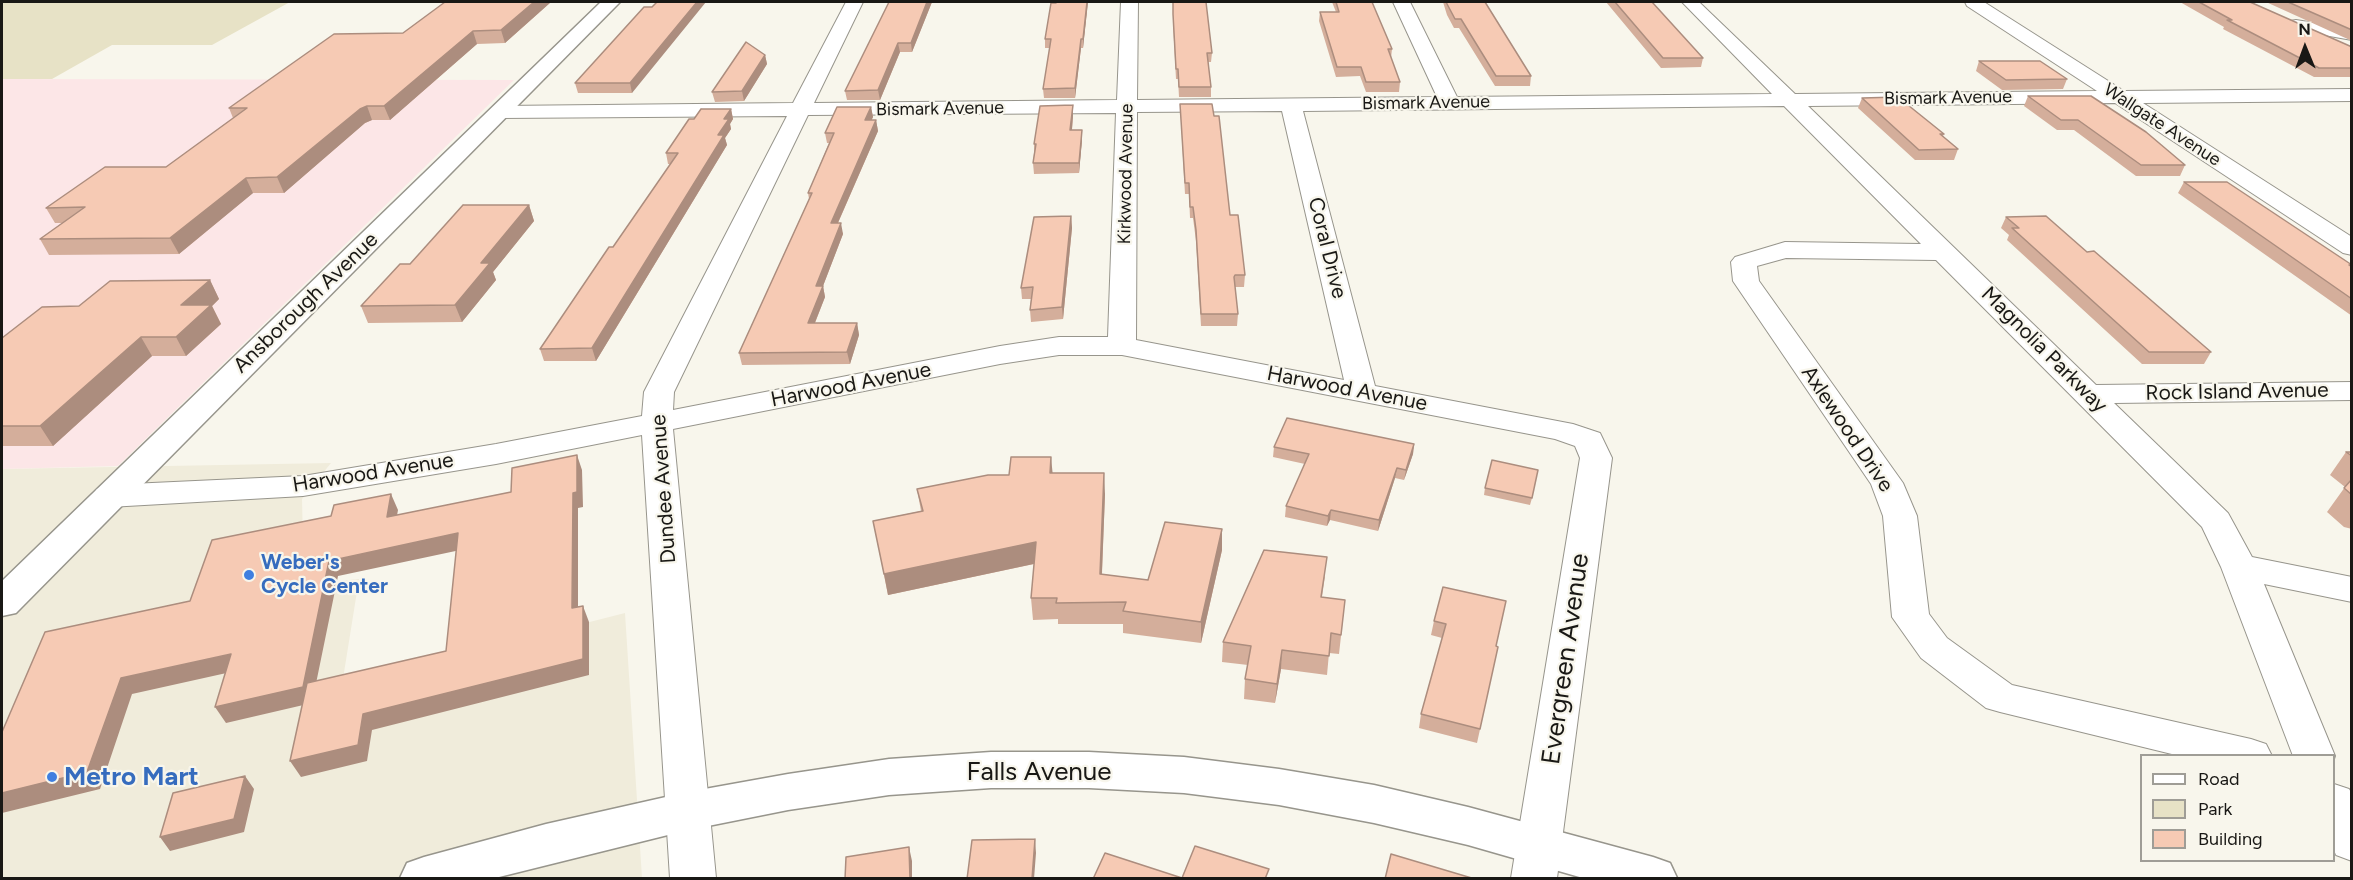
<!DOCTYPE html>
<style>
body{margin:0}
#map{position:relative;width:2353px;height:880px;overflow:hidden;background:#f8f6ec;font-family:Figtree,sans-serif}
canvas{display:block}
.frame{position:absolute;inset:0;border:3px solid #191815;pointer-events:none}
.legend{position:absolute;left:2140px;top:754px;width:195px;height:108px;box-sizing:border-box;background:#f8f6ec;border:2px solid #9f9d96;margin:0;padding:8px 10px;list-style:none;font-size:18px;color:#191815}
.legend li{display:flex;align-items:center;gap:12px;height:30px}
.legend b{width:30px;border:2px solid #9f9d96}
.north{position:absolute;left:2275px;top:18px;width:60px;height:60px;-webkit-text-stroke:4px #f8f6ec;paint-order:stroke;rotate:359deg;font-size:16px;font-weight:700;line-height:24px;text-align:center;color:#191815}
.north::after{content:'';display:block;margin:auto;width:21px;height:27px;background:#191815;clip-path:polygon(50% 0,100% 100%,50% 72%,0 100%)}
</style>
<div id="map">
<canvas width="2353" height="880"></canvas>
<div class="frame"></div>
<ul class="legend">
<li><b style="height:8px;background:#fff"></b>Road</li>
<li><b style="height:16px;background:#e7e2c6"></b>Park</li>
<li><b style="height:16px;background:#f6cab4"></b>Building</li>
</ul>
<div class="north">N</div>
</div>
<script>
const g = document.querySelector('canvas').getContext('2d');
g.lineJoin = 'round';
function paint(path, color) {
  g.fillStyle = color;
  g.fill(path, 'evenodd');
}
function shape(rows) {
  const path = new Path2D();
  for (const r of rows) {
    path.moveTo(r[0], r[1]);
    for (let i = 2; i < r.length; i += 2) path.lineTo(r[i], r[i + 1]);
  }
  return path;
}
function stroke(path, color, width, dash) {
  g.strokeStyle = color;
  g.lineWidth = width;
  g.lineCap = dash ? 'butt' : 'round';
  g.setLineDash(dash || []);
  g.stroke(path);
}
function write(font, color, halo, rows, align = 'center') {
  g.font = font + ' Figtree,sans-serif';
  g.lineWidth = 4.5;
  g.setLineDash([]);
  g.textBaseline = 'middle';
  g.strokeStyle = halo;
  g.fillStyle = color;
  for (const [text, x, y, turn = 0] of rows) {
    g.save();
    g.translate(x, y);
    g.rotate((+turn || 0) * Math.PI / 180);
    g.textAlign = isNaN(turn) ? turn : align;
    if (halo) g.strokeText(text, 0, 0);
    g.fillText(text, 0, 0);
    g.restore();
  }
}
paint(shape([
 [331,463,302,499,304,584,359,579,342,685,625,613,642,878,2,878,2,469]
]), '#f0ecdb');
paint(shape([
 [2,79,514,80,118,466,2,469]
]), '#fce6e7');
paint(shape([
 [2,2,290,2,212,45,112,45,52,79,2,79]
]), '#e7e2c6');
const street = shape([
 [846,2,863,2,814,103,1117,100,1121,2,1138,2,1137,100,1437,97,1393,2,1410,2,1457,97,1772,94,1682,2,1699,2,1795,94,2097,91,1967,6,1965,2,1984,2,2124,91,2352,89,2352,101,2143,103,2352,237,2352,255,2343,253,2115,103,1808,106,2096,385,2352,382,2352,400,2114,403,2228,513,2252,557,2352,577,2352,602,2264,584,2335,756,2334,759,2334,756,2293,756,2221,567,2202,527,1936,260,1786,258,1757,266,1759,281,1903,483,1917,516,1929,614,1947,638,2012,685,2251,739,2266,744,2272,756,2180,756,2000,712,1986,708,1921,658,1892,617,1883,516,1871,484,1733,281,1731,262,1735,257,1785,242,1921,244,1784,106,1303,111,1375,386,1573,424,1600,433,1612,458,1557,878,1511,878,1580,458,1575,446,1555,439,1122,355,1059,355,1000,364,673,429,716,878,670,878,642,435,496,464,303,496,109,507,97,503,92,496,97,489,109,485,303,476,496,444,642,416,644,392,787,116,501,118,494,116,491,112,494,108,501,106,793,103,846,2],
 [1282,111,1344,380,1136,340,1137,112,1282,111],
 [1116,113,1108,337,1059,337,1000,346,673,410,674,392,808,115,1116,113],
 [2296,20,2352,29,2352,40,2290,29,2287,25,2290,21,2296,20],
 [2334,784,2349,789,2352,794,2352,861,2336,855,2334,850,2334,784]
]);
const secondary = shape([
 [601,2,620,2,16,613,2,616,2,581,601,2],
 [991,752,1089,752,1184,757,1279,769,1374,785,1468,807,1653,857,1670,863,1677,878,1583,878,1468,845,1374,823,1279,805,1184,793,1089,788,991,788,889,795,788,810,688,830,495,878,400,878,407,863,424,857,546,824,688,792,788,774,889,759,991,752]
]);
stroke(street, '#97958c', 2);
stroke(secondary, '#97958c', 3);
paint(street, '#fff');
paint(secondary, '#fff');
paint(shape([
 [551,2,505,43,477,44,390,120,372,120,365,123,284,193,253,193,179,254,49,255,40,239,62,223,55,223,46,208,166,167,233,118,229,108,403,33],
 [932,2,912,52,900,52,880,100,847,100,845,91],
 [1088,2,1083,48,1081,48,1075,98,1044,98,1043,89,1050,48,1045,48,1045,39],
 [1173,2,1212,53,1211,62,1208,62,1211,87,1211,97,1179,97,1178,79,1176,79,1173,23],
 [1332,2,1372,2,1392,49,1391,58,1400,82,1399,92,1366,92,1360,76,1336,77,1319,21,1320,12,1336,12],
 [1443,2,1485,2,1531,76,1530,86,1495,86,1459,28,1454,28,1447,15],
 [1606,2,1652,2,1703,58,1701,67,1661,68],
 [2180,2,2250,2,2352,47,2352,77,2314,77,2223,29,2224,27],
 [2266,2,2352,2,2352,41],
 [652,7,632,93,578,93,575,83],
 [765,55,767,64,744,101,715,102,712,92],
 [1979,61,2067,79,2063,89,2002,90,1976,71],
 [2028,96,2185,165,2180,176,2136,176,2074,130,2057,130,2024,106],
 [1862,98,1944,134,1943,136,1958,149,1954,160,1915,160,1858,108],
 [1180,104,1214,116,1230,215,1245,275,1244,287,1235,287,1238,314,1237,326,1201,326,1196,241,1193,218,1190,218,1189,194,1185,194],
 [871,107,873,117,871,120,876,120,878,131,838,223,843,234,823,286,825,297,815,323,857,323,859,335,850,364,742,365,739,353,809,199,808,193,829,143,827,143,825,133],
 [731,109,733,119,730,124,731,129,725,138,727,145,596,361,544,361,540,349,613,247,671,164,668,164,666,153,694,119],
 [1073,116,1072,130,1082,140,1079,173,1034,174,1033,163,1034,153,1034,144],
 [2184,182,2352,265,2352,316,2178,193],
 [529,205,534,221,493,272,496,280,462,322,368,323,361,306,410,264],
 [1071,216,1072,228,1063,319,1031,322,1030,310,1031,299,1022,299,1021,288],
 [2006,217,2087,252,2211,352,2204,364,2142,364,2007,240,2009,235,2001,228],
 [210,280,219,299,212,306,221,324,186,356,152,356,53,446,2,446,2,338,79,306],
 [1414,444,1413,454,1404,480,1395,478,1378,531,1330,520,1327,526,1285,517,1286,506,1305,464,1273,457,1274,447],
 [2346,452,2352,452,2352,529,2344,527,2327,512,2345,487,2330,475],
 [1052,473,1105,494,1102,574,1148,580,1222,529,1222,550,1201,643,1123,633,1123,624,1058,624,1058,619,1033,620,1031,598,1034,564,888,595,873,521,921,511,917,489],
 [1485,488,1532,498,1530,505,1484,495],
 [1325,576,1322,597,1345,600,1339,654,1329,653,1327,675,1281,669,1275,703,1244,699,1245,679,1248,665,1222,662,1223,642],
 [1443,587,1496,646,1498,647,1477,743,1419,728,1421,714,1442,638,1431,635,1434,621]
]), '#d4ae9b');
paint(shape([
 [534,2,551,2,505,43,501,30],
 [697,2,706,2,632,93,630,83],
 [927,2,932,2,912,52,911,43],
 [1087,2,1088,2,1083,48,1083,39],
 [473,31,477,44,390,120,384,106],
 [1081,39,1081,48,1075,98,1075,88],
 [898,43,900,52,880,100,878,90],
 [765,55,767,64,744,101,742,91],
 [1073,105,1073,116,1071,140,1070,130],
 [367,106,372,120,365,123,284,193,277,177,360,109],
 [871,107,873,117,867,131,865,120],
 [731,109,733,119,730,124,731,129,725,138,727,145,596,361,592,348,718,135,724,119],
 [876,120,878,131,833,234,831,223],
 [1082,130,1082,140,1079,173,1079,163],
 [246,178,253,193,179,254,170,238],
 [529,205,534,221,493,272,496,280,462,322,455,305,481,263],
 [1071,216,1072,228,1063,319,1062,307],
 [841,223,843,234,823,286,825,297,810,335,808,323,816,286],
 [210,280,219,299,212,306,221,324,186,356,176,337,181,305],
 [857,323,859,335,850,364,847,352],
 [141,337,152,356,53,446,40,426],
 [1414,444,1413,454,1404,480,1406,470],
 [577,455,582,470,583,507,578,508,578,624,572,608,573,493],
 [1051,457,1053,477,1050,473],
 [1397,468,1395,478,1378,531,1379,520],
 [1104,473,1105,494,1101,595,1100,574],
 [391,494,398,510,394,532,387,517],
 [1331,510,1330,520,1327,526,1328,516],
 [1222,529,1222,550,1201,643,1201,622],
 [458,533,465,549,338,576,312,703,226,723,215,707,329,561],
 [1036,542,1038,563,888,595,884,574],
 [583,606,589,622,589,675,372,730,367,761,301,777,290,761,363,714],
 [1282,650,1281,669,1275,703,1277,684],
 [231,654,240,670,132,694,100,789,2,813,2,793,121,678],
 [245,776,254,789,244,832,170,851,160,837],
 [1035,839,1036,853,1034,879,1032,879],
 [909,847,912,861,912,879,910,879]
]), '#ac8d7e');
const building = shape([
 [445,2,534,2,501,30,473,31,384,106,367,106,360,109,277,177,246,178,170,238,40,239,85,207,46,208,105,167,166,167,247,108,229,108,334,34,403,33,445,2],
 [657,2,697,2,630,83,575,83,644,7,652,7,657,2],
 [889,2,927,2,911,43,898,43,878,90,845,91,889,2],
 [1056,2,1087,2,1083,39,1081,39,1075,88,1043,89,1051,39,1045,39,1051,3,1056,3,1056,2],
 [1173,2,1206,2,1212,53,1207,53,1211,87,1179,87,1178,69,1176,69,1173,14,1173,2],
 [1336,2,1372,2,1392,49,1388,49,1400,82,1366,82,1361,67,1337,67,1320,12,1339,12,1336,2],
 [1446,2,1485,2,1531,76,1496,76,1461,19,1455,19,1446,2],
 [1615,2,1652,2,1703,58,1663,58,1615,2],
 [2199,2,2250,2,2352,47,2352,68,2319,68,2227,20,2232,20,2199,2],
 [2288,2,2352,2,2352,30,2288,2],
 [746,42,765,55,742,91,712,92,746,42],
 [1979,61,2040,61,2067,79,2006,80,1979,61],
 [2028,96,2091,96,2146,132,2185,165,2141,165,2078,120,2061,120,2028,96],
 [1898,97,1944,134,1940,134,1958,149,1919,150,1862,98,1898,97],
 [1180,104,1212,104,1214,116,1219,116,1230,215,1238,215,1245,275,1235,275,1234,277,1238,314,1201,314,1196,230,1193,207,1190,207,1189,183,1185,183,1180,104],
 [1073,105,1070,130,1082,130,1079,163,1033,163,1036,144,1034,144,1040,106,1073,105],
 [837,107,871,107,865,120,876,120,831,223,841,223,816,286,823,286,808,323,857,323,847,352,739,353,812,193,808,193,834,133,825,133,837,107],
 [701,109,731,109,724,119,729,119,718,135,724,135,592,348,540,349,609,247,613,247,678,153,666,153,689,119,694,119,701,109],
 [2184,182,2227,182,2352,265,2349,265,2352,267,2352,299,2184,182],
 [463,205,529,205,481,263,490,263,455,305,361,306,400,264,410,264,463,205],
 [1071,216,1062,307,1030,310,1033,287,1021,288,1034,217,1071,216],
 [2046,216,2087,252,2094,251,2211,352,2149,352,2012,228,2019,228,2006,217,2046,216],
 [210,280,181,305,211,305,176,337,141,337,40,426,2,426,2,338,42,307,79,306,110,281,210,280],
 [1287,418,1414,444,1406,470,1397,468,1379,520,1331,510,1328,516,1286,506,1309,454,1274,447,1287,418],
 [2346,452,2352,452,2352,456,2346,452],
 [577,455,577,492,573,493,572,608,583,606,583,659,363,714,358,745,290,761,307,683,446,651,458,533,329,561,303,687,215,707,231,654,121,678,87,772,2,793,2,732,45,632,190,601,212,540,331,516,334,505,391,494,387,517,511,492,512,468,577,455],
 [1011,457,1051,457,1050,473,1104,473,1100,574,1148,580,1165,522,1222,529,1201,622,1123,611,1126,602,1056,603,1057,598,1031,598,1036,542,884,574,873,521,923,511,917,489,988,475,1009,475,1011,457],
 [1492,460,1538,470,1532,498,1485,488,1492,460],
 [2352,479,2352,495,2344,488,2352,479],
 [1264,550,1327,557,1321,597,1345,600,1341,635,1331,633,1329,656,1282,650,1277,684,1245,679,1251,646,1223,642,1264,550],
 [1443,587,1506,601,1496,646,1498,647,1480,729,1421,714,1446,624,1434,621,1443,587],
 [245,776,234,819,160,837,173,793,245,776],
 [1035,839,1032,879,967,879,972,840,1035,839],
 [1195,846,1269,869,1265,879,1093,879,1105,853,1182,878,1195,846],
 [909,847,910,879,845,879,846,857,909,847],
 [1391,854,1475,879,1385,879,1391,854]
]);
paint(building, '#f6cab4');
stroke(building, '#ac8d7e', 1.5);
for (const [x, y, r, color] of [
 [249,575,6,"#3f7fe0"],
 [52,777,6,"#3f7fe0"]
]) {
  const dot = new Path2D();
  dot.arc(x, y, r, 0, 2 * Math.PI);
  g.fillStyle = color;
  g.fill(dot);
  stroke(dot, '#f8f6ec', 2);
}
write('18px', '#191815', '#f8f6ec', [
 ["Bismark Avenue",1948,98,-1],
 ["Bismark Avenue",1426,103,-1],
 ["Bismark Avenue",940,109,-1],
 ["Wallgate Avenue",2162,125,33],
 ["Kirkwood Avenue",1126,174,-89]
]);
write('21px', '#191815', '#f8f6ec', [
 ["Coral Drive",1327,248,76],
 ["Ansborough Avenue",306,303,-44],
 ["Magnolia Parkway",2044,350,45],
 ["Harwood Avenue",851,385,-11],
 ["Harwood Avenue",1347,389,11],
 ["Rock Island Avenue",2237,392,-1],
 ["Axlewood Drive",1847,429,56],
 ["Harwood Avenue",373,473,-9],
 ["Dundee Avenue",664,489,-94]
]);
write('bold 21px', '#366cbe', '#f8f6ec', [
 ["Weber's",261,563],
 ["Cycle Center",261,587]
], 'left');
write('26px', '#191815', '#f8f6ec', [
 ["Evergreen Avenue",1566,659,-82],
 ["Falls Avenue",1039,772]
]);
write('bold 26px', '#366cbe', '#f8f6ec', [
 ["Metro Mart",64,777]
], 'left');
</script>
